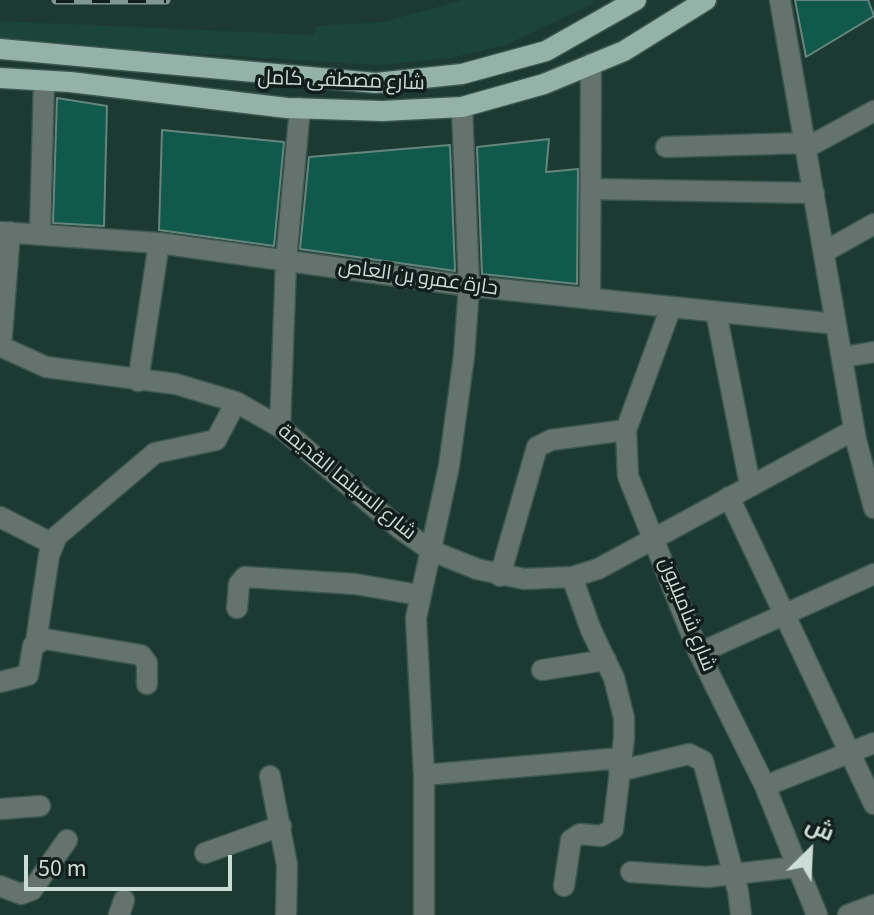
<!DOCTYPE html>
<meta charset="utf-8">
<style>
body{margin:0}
#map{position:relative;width:874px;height:915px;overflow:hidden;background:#1c3a32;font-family:"Source Sans 3",Cairo,sans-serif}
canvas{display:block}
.north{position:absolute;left:770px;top:811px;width:80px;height:80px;-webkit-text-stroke:6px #111e1b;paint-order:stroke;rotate:24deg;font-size:22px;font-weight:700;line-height:32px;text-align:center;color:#ccddd8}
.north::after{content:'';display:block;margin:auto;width:28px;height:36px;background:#ccddd8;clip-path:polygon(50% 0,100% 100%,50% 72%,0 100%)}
.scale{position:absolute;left:24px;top:855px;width:208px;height:36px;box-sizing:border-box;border:4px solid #ccddd8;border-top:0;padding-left:10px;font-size:24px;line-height:28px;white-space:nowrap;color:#ccddd8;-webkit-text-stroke:6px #111e1b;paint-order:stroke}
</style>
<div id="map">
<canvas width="874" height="915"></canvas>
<div class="north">ش</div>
<div class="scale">50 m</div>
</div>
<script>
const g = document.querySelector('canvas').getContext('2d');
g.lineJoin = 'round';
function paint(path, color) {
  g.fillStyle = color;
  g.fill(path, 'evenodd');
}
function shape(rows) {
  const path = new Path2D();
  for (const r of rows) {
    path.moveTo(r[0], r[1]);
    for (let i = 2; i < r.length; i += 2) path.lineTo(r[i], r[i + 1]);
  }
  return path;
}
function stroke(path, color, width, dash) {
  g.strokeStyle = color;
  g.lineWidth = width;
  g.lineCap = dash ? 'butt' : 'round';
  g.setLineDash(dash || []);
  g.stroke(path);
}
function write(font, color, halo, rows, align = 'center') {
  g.font = font + ' "Source Sans 3",Cairo,sans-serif';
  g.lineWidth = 7;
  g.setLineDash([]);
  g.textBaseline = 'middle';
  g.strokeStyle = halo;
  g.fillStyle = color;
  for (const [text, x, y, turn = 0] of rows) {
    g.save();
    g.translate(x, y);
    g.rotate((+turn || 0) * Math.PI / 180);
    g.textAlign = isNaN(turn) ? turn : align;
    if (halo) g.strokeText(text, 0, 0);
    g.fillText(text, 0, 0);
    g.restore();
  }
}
paint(shape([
 [463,0,593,0,594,3,506,45,450,58,378,65,0,41,0,21,314,35,316,26,383,22]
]), '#1b443a');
const building = shape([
 [795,0,868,0,874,16,806,57,795,0],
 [57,98,107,106,104,226,53,223,57,98],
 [162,130,284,142,274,246,159,230,162,130],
 [549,139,546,172,578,169,577,284,482,274,477,147,549,139],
 [450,145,455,271,300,249,309,157,450,145]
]);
paint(building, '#11594a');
stroke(building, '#66867d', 2);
const minor = shape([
 [780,0,856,440,874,508],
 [666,147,805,143],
 [806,148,874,111],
 [591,189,814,193],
 [0,232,159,243,469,286,836,324],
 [40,233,44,81],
 [824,252,874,224],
 [590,299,591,64],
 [671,307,626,430,628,476,699,653,765,786,817,915],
 [716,312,750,485],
 [0,346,46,367,176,384,236,402,280,427,399,528,432,551,477,569,524,579,572,577,598,569,854,430],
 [1,347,10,232],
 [843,357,874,352],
 [138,381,159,243],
 [280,427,286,261,300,108],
 [729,497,874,804],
 [0,517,53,544],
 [500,576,537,447,551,440,626,430],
 [237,608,239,584,245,577,355,584,419,595],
 [36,642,49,555,57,536,155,453,216,440,236,402],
 [699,653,874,574],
 [542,670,606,660],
 [0,682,28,675,33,646,45,639,141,655,147,663,147,684],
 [619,771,689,754,703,761,738,891,741,915],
 [424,775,621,758],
 [270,776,287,865,286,915],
 [765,786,874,743],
 [0,809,40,806],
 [205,853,281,826],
 [631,872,707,877,797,867],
 [0,886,21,894,32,890,67,840],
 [564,886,571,840,580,834,601,836,613,829,624,738,624,718,614,678,591,630,572,577],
 [119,915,124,900],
 [424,915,424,775,416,618,449,466,464,356,469,286,462,107],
 [848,915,874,905]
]);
const major = shape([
 [0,49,376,83,462,74,546,51,636,0],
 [0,78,70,82,287,108,382,111,462,107,544,84,624,51,706,0]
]);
stroke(minor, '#3c5750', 23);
stroke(major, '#3c5750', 23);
stroke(minor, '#65736f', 20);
stroke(major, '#95b2a9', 20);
const rail = shape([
 [56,0,166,0]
]);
stroke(rail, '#819791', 9);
stroke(rail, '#111e1b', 6, [18]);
write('20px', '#ccddd8', '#111e1b', [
 ["شارع مصطفى كامل",341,82,2],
 ["حارة عمرو بن العاص",418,279,8],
 ["شارع السينما القديمة",346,483,39],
 ["شارع شامبليون",686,615,68]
]);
</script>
